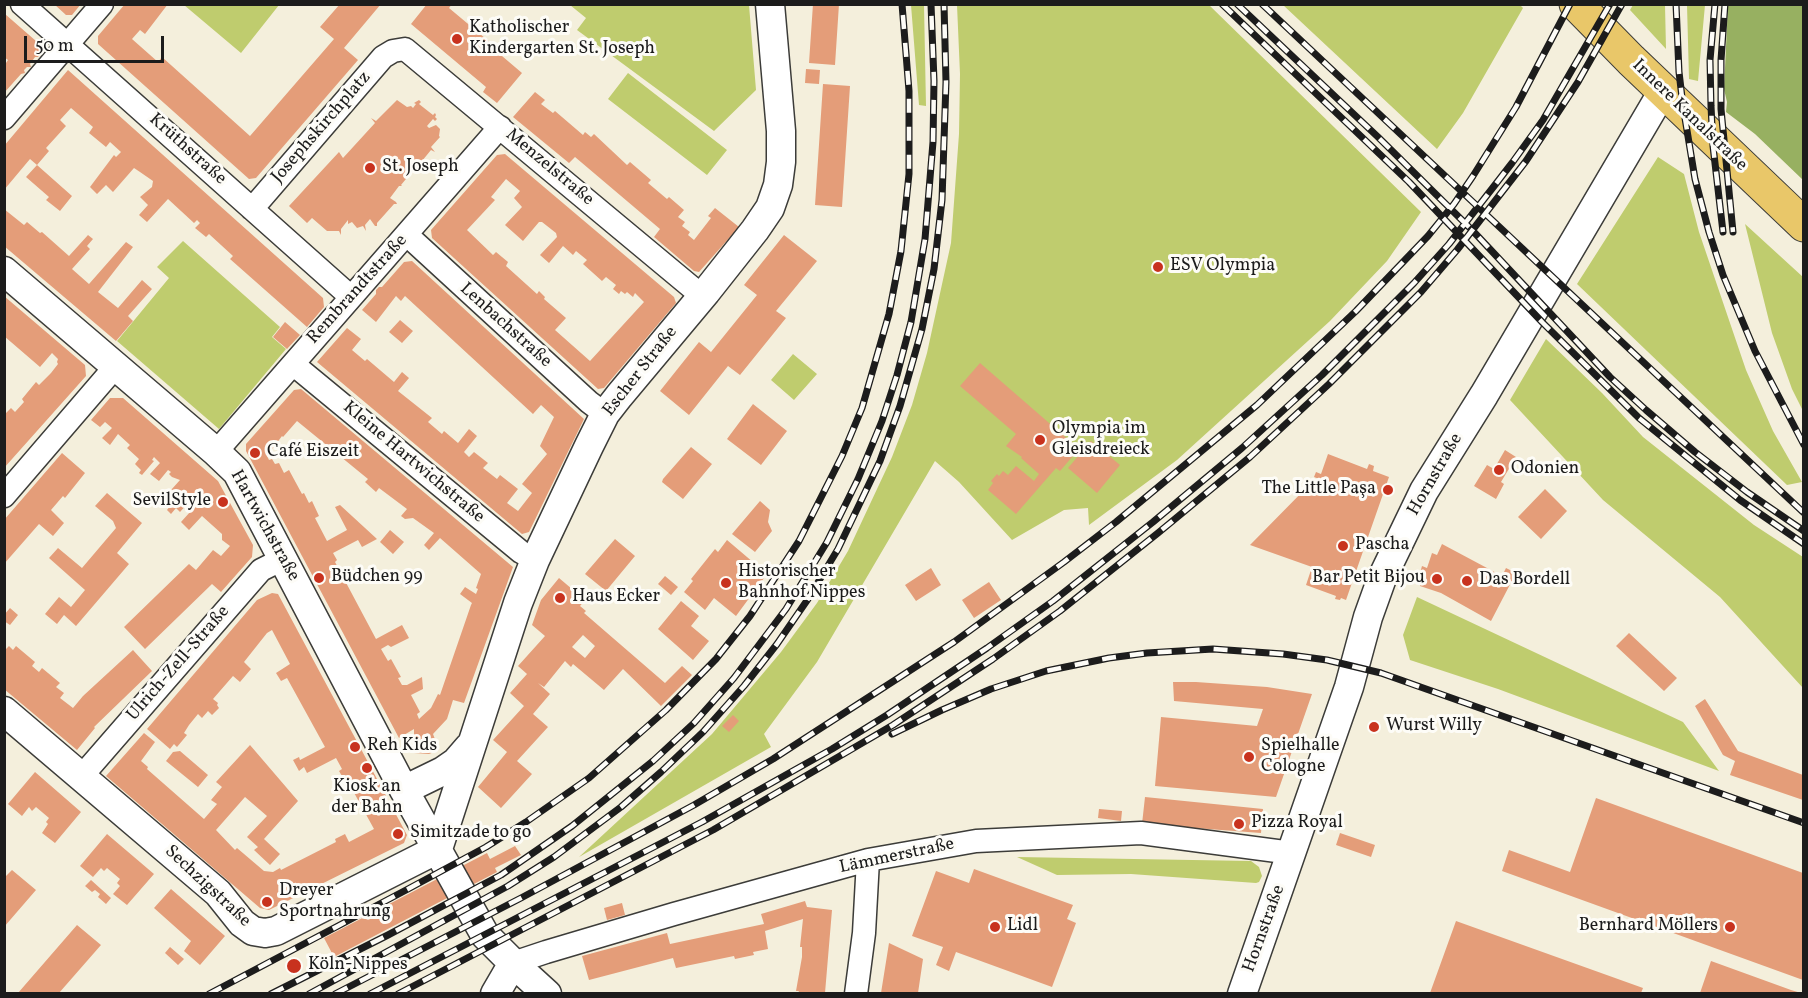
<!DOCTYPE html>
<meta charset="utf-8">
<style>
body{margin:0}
#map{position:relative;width:1808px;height:998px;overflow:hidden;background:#f4efdc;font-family:Vollkorn,serif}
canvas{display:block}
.frame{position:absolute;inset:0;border:6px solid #1c1c1c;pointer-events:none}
.scale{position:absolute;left:24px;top:36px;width:140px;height:27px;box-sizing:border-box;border:3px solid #1c1c1c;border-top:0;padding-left:8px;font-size:18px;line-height:21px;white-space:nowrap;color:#1c1c1c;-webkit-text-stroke:4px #fdfcf7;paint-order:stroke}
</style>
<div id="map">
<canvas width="1808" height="998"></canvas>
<div class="frame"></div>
<div class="scale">50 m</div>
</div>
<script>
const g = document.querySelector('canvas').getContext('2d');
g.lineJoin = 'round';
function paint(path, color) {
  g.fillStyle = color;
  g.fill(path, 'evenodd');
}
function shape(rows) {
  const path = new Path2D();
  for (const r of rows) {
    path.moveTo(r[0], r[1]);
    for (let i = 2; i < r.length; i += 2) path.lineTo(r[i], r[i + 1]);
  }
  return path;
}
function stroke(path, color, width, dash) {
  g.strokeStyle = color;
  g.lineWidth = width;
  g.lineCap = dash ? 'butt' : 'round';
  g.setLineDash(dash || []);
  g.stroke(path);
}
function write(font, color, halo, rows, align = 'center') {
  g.font = font + ' Vollkorn,serif';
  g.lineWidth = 6;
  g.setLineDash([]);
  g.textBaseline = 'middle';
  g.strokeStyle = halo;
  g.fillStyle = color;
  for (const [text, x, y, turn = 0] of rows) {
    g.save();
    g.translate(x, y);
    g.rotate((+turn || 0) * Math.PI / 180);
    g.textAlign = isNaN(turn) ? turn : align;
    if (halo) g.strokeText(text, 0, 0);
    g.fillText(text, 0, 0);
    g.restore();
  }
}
paint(shape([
 [1519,4,1523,8,1463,113,1437,149,1283,5],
 [184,5,279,5,241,53],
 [570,5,749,5,756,90,714,131,577,30,586,18],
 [911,5,924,5,926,106,919,105],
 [957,5,1209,5,1421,212,1387,261,1330,321,1177,460,1089,525,1088,508,1064,510,1012,540,959,482,935,461,817,662,764,734,771,747,579,857,712,734,781,652,817,603,848,551,892,457,912,405,927,353,951,243,959,134,960,74],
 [1633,5,1665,5,1666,49,1630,10],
 [1687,5,1705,5,1698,81,1689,79],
 [628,73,727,150,707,175,608,99],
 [1658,157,1684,174,1699,232,1746,370,1773,431,1802,482,1787,485,1577,284],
 [1745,224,1803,277,1803,411,1792,389,1772,333],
 [183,241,280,327,272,337,286,349,219,429,117,341,169,278,157,267],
 [1546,339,1602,393,1643,437,1754,525,1803,557,1803,688,1720,597,1603,500,1510,400],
 [793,354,817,374,794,400,771,380],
 [1417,597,1683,722,1719,771,1498,689,1410,660,1403,635],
 [1017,857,1251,861,1259,867,1262,876,1259,882,1256,883,1131,874,1057,875]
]), '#bfcc6e');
paint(shape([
 [1728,5,1803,5,1803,180,1755,134,1726,112,1727,102,1724,89]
]), '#97b061');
paint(shape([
 [54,4,81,4,72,15,66,15],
 [125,4,168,4,145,34,140,30,132,39,158,62,162,57,250,136,334,39,320,27,340,4,381,4,344,48,358,60,256,178,249,179,98,44,98,36],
 [427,4,452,4,449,8,504,54,502,56,522,73,497,103,483,92,486,87,411,24],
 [813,4,839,4,835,65,809,63],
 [5,14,44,48,38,57,35,57,30,64,31,67,27,67,24,70,25,73,21,74,4,93,4,66,8,60,4,57,6,54,5,52],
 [806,69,820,70,819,84,805,83],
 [68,70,323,298,324,307,307,327,230,259,233,256,209,234,206,237,195,228,200,223,197,220,194,223,168,199,147,222,139,215,148,205,140,197,152,187,153,181,140,172,134,168,113,192,106,185,97,194,90,187,114,155,116,157,121,152,110,142,106,147,89,133,93,127,71,108,60,120,66,126,46,148,49,151,37,165,30,159,4,190,4,146],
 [823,84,850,86,842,207,815,205],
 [535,92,545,100,541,104,553,113,555,111,583,135,585,132,591,137,594,134,627,165,630,162,651,180,648,183,667,199,669,197,684,210,678,217,685,222,682,226,690,232,688,235,694,240,711,218,708,216,715,208,739,227,699,272,694,271,654,237,660,229,575,157,569,163,513,117],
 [397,100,407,107,411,106,413,108,416,104,414,103,419,100,421,102,419,104,433,115,435,113,436,115,435,117,437,119,435,121,433,119,427,126,429,128,436,125,440,129,439,136,440,137,431,147,435,152,431,150,422,161,425,165,420,162,401,185,402,186,399,186,390,198,396,202,397,204,394,204,377,223,377,226,375,226,370,219,365,225,366,231,363,226,357,228,352,222,348,224,348,220,341,229,341,235,339,231,327,231,312,218,307,223,289,206,339,152,343,158,375,123,371,118,376,121],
 [505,154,674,297,676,303,604,388,598,389,432,238,431,230,497,155],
 [506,179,520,191,514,198,522,207,505,225,523,241,539,222,542,222,556,233,557,237,540,255,549,263,563,246,573,255,576,251,587,260,583,264,602,281,606,277,616,285,613,289,619,294,621,291,625,294,627,292,633,297,635,293,644,302,590,361,555,330,566,318,544,299,545,297,539,291,537,294,506,266,508,262,496,252,493,255,467,230,495,200,491,197],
 [37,165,72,196,60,211,46,200,49,197,26,177],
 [4,209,24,225,27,222,40,233,42,232,69,256,88,235,93,239,87,246,90,249,72,269,89,284,126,242,133,247,98,292,118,308,142,280,152,289,128,316,133,321,116,341,4,246],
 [784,235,817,261,776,311,786,318,740,375,728,366,689,415,660,391,699,342,711,352,757,295,744,285],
 [412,261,584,419,529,532,522,534,317,362,347,328,361,339,352,350,365,361,367,359,394,382,402,372,409,378,398,391,432,418,428,422,442,434,444,431,458,443,469,429,477,436,464,452,469,457,474,452,488,463,483,468,497,479,500,475,518,489,507,503,518,511,532,493,522,484,547,454,540,446,554,417,541,405,533,414,405,296,401,301,396,296,376,322,362,310,376,294,376,290,379,287,382,287,404,262],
 [4,296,85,365,86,376,4,468,4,415,11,408,15,412,24,402,22,399,36,382,39,385,51,373,58,364,57,362,58,359,52,353,40,367,4,336],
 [400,320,413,331,402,343,389,332],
 [285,322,300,335,287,349,273,337],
 [980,363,1079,449,1060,471,1056,468,1016,514,988,490,993,483,991,481,997,474,999,476,1003,471,1008,475,1016,466,1034,481,1039,474,1021,458,1022,457,1006,446,1016,434,960,386],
 [301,389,513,567,464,703,453,700,447,719,433,734,439,750,429,754,414,753,414,729,399,738,246,451,246,444,294,390],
 [297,421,368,479,365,482,376,492,379,488,407,509,401,516,405,519,413,518,434,533,424,545,429,550,440,538,481,574,476,588,478,589,476,594,465,587,460,594,472,603,471,605,440,695,438,694,431,708,419,719,417,714,420,712,411,695,423,689,422,677,407,685,402,685,398,678,401,677,391,659,388,661,381,649,388,645,391,647,409,638,402,625,376,639,335,562,337,560,333,553,358,540,362,547,377,539,340,505,335,507,347,530,327,541,315,518,319,516,312,501,309,503,304,493,302,494,289,470,284,473,279,463,275,464,272,459,269,460,267,456,282,436,283,437],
 [110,398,123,398,218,481,253,545,252,557,221,592,212,584,145,649,124,627,189,564,196,570,213,550,221,556,230,546,222,540,222,534,202,516,189,530,181,522,200,501,196,494,180,512,176,508,171,514,167,510,170,506,163,499,180,480,172,477,169,474,171,472,168,470,159,481,150,474,160,463,154,457,152,460,154,461,142,475,139,473,141,470,135,464,139,459,127,448,130,445,118,434,110,445,102,438,112,428,105,422,100,427,91,420],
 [753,404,787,431,761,465,727,439],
 [1091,441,1120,465,1097,493,1068,468],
 [691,447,712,464,683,499,662,482,663,479],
 [1505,450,1516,457,1501,482,1504,484,1496,499,1474,486,1487,465,1494,469],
 [62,453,85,473,65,498,63,496,51,510,64,523,53,536,39,524,4,564,4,520],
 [1328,454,1367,469,1369,464,1374,466,1373,471,1389,477,1346,600,1341,598,1340,600,1335,599,1336,596,1306,585,1312,567,1250,545,1314,480,1318,481,1319,479,1314,477,1316,472,1321,474],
 [1545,489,1567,511,1541,539,1518,517],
 [107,493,142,523,117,553,129,564,76,626,64,615,57,624,45,614,59,597,71,607,85,590,49,558,58,548,82,568,116,528,113,521,95,506],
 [760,501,770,510,768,522,772,531,755,552,732,534],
 [390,530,404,542,393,554,380,542],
 [615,539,635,556,606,591,585,574],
 [727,540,767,574,736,616,714,598,705,610,684,592,693,581,691,579,715,549,718,552],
 [1442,544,1502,576,1506,568,1516,573,1491,621,1441,593,1420,586,1424,574,1420,573,1422,566,1427,568,1432,553,1437,555],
 [931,568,941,585,916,601,905,585],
 [665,576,678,587,671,595,658,584],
 [559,578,585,600,580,606,586,611,584,613,665,683,682,666,692,675,661,706,623,669,604,690,573,664,571,667,565,661,544,687,538,683,550,694,533,714,548,727,517,761,532,774,501,808,478,787,507,752,493,740,524,706,510,693,527,674,518,666,545,636,532,625,541,600],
 [583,635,595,646,585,658,572,647],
 [989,582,1001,600,974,618,962,600],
 [272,593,278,594,407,835,404,843,269,910,260,908,106,776,144,733,155,742,141,761,148,767,147,769,204,819,217,804,211,800,222,787,216,782,250,745,298,801,264,839,280,854,270,865,254,850,258,847,247,837,267,816,245,797,216,830,235,850,237,848,264,871,273,872,280,868,281,870,336,842,335,839,345,834,349,842,374,829,352,789,350,790,339,771,342,769,336,758,307,773,304,767,299,771,293,760,299,757,300,760,325,747,287,678,281,681,276,673,290,664,272,630,267,633,244,662,251,669,240,682,233,676,213,699,218,703,217,705,219,708,212,715,208,711,202,718,198,714,189,725,184,733,187,735,177,747,174,744,170,749,147,729,257,600],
 [681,601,699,616,691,626,709,641,693,660,658,629],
 [10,608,18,615,10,625,4,621,4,615],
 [1629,633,1677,678,1664,691,1616,646],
 [9,646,13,650,16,646,35,662,32,666,39,672,42,668,60,683,56,687,64,693,60,698,73,708,83,696,133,650,152,671,94,727,95,728,77,750,4,689,4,651],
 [1173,682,1196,682,1267,687,1312,694,1276,797,1155,786,1161,717,1257,726,1263,709,1174,701],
 [1705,699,1738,751,1803,775,1803,800,1730,775,1735,761,1723,755,1695,706],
 [733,715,739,721,729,732,722,726],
 [180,751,208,775,198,787,166,761,173,752],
 [35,772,81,812,55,843,42,833,48,824,46,822,49,818,36,807,32,811,29,807,22,816,8,804],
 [1145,797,1263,809,1261,833,1142,824],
 [1596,798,1803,873,1803,980,1502,871,1509,850,1570,872],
 [1099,809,1122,811,1121,821,1098,818],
 [1340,833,1375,845,1371,857,1336,845],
 [107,834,154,874,127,905,113,894,120,886,117,883,120,879,107,868,104,871,101,868,93,877,80,866],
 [515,846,521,855,495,868,497,872,334,957,324,938,487,853,490,859],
 [974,869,1073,905,1067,919,1076,923,1052,987,956,952,949,971,936,965,943,947,912,936,936,871,969,883],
 [12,870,36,890,4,927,4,878],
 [91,880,111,898,106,904,98,897,100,894,95,890,92,892,85,886],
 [171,889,225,936,200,965,184,951,191,941,154,908],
 [805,901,807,907,832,910,825,993,798,993,799,991,796,991,802,957,802,947,800,947,803,919,765,931,768,949,753,952,754,955,735,959,734,956,676,968,673,958,589,980,582,956,667,933,670,944,764,924,761,914],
 [622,903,625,915,607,920,604,908],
 [1456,921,1643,988,1641,993,1430,993],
 [77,925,101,945,59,993,18,993],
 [889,943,923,959,918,993,881,993],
 [170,947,184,959,178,965,165,953],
 [1711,961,1791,990,1801,993,1700,993]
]), '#e49d79');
const minor = shape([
 [22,4,351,297],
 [4,118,102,4],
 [252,209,383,57,393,51,405,49,702,296],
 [407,235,589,402,605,414],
 [293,364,521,552,535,560],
 [216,452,500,127],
 [4,496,115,367],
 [81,777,261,570,283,559],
 [513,963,546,952,674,914,868,860,976,841,1141,833,1292,853],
 [856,994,864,933,868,860]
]);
const tertiary = shape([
 [4,271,216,452,237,472,404,790,485,935,513,963,547,994],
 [4,711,218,893,242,923,253,931,265,933,276,931,438,849],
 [404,790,443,771,456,762,469,747],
 [438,849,518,603,535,560,589,446,605,414,619,396,706,292,755,230,770,208,778,185,781,162,781,131,770,4],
 [495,994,513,963],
 [1242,994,1349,687,1368,617,1382,578,1424,491,1484,395,1663,91]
]);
const primary = shape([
 [1576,4,1631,60,1804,225]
]);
stroke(minor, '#3c3c39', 25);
stroke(tertiary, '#3c3c39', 31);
stroke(primary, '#3c3c39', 35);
stroke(minor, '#fff', 22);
stroke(tertiary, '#fff', 28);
stroke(primary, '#e9c769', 33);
const rail = shape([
 [1222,4,1409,182,1543,323,1639,418,1740,500,1804,544],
 [1237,4,1378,137,1472,230,1610,377,1646,410,1695,452,1747,492,1804,531],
 [1262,4,1804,513],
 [1676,4,1679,72,1683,106,1695,179,1709,232,1723,275,1755,351,1804,445],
 [1715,4,1710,60,1711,106,1713,146,1723,232],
 [1725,4,1721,60,1721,109,1733,232],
 [892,734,942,710,991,689,1046,671,1109,658,1147,653,1213,649,1283,654,1327,660,1381,673,1804,823],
 [209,994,408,889,486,847,526,822,589,778,666,710,716,659,750,616,799,541,842,456,862,408,889,314,901,251,909,174,909,91,902,4],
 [271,994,388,935,501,875,572,826,653,761,694,723,734,678,786,609,827,542,858,479,882,421,897,375,911,322,925,239,933,142,934,81,931,4],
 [309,994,508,886,554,857,621,807,661,772,703,732,744,686,777,644,808,599,838,549,880,461,900,406,922,329,934,269,942,200,946,82,944,4],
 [335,994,521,898,694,805,773,759,954,642,1064,562,1116,522,1257,405,1356,311,1428,236,1454,204,1473,176,1516,107,1570,4],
 [370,994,702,822,832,749,887,715,987,648,1053,601,1153,522,1242,448,1322,375,1414,283,1449,244,1512,163,1543,120,1610,4],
 [398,994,713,830,893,725,993,659,1060,611,1158,533,1250,457,1329,384,1421,292,1457,250,1526,161,1578,82,1622,4]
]);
stroke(rail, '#1c1c1c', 7);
stroke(rail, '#fdfcf7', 4.5, [14]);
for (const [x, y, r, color] of [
 [457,39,6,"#c8321e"],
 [370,168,6,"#c8321e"],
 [1158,267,6,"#c8321e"],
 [1040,440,6,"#c8321e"],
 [255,453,6,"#c8321e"],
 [1499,470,6,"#c8321e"],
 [1388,490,6,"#c8321e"],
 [223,502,6,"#c8321e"],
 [1343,546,6,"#c8321e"],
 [319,578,6,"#c8321e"],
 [1437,579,6,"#c8321e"],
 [1467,581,6,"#c8321e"],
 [726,583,6,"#c8321e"],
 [560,598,6,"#c8321e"],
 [1374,727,6,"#c8321e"],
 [355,747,6,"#c8321e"],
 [1249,757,6,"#c8321e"],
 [367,768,6,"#c8321e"],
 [1239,824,6,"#c8321e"],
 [398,834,6,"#c8321e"],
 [267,902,6,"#c8321e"],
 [995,927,6,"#c8321e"],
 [1730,927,6,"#c8321e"],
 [294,966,8,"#c8321e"]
]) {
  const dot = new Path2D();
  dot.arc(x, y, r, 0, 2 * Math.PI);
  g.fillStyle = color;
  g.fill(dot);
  stroke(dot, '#fdfcf7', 2);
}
write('18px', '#1c1c1c', '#fdfcf7', [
 ["Katholischer",469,29],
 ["Kindergarten St. Joseph",469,50],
 ["St. Joseph",382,168],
 ["ESV Olympia",1170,267],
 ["Olympia im",1052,430],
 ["Gleisdreieck",1052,451],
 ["Café Eiszeit",267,453],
 ["Odonien",1511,470],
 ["The Little Paşa",1376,490,"right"],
 ["SevilStyle",211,502,"right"],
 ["Pascha",1355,546],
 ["Historischer",738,573],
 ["Bahnhof Nippes",738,594],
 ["Büdchen 99",331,578],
 ["Bar Petit Bijou",1425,579,"right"],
 ["Das Bordell",1479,581],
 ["Haus Ecker",572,598],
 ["Wurst Willy",1386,727],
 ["Reh Kids",367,747],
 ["Spielhalle",1261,747],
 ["Cologne",1261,768],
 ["Kiosk an",367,788,"center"],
 ["der Bahn",367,809,"center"],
 ["Pizza Royal",1251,824],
 ["Simitzade to go",410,834],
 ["Dreyer",279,892],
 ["Sportnahrung",279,913],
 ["Lidl",1007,927],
 ["Bernhard Möllers",1718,927,"right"],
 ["Köln-Nippes",308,966]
], 'left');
write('18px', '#1c1c1c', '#fdfcf7', [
 ["Innere Kanalstraße",1689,116,44],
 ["Josephskirchplatz",322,128,-49],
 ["Krüthstraße",187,150,42],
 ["Menzelstraße",549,168,40],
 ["Rembrandtstraße",358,290,-48],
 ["Lenbachstraße",505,326,42],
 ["Escher Straße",641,372,-52],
 ["Kleine Hartwichstraße",413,463,40],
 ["Hornstraße",1436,475,-60],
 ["Hartwichstraße",264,526,61],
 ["Ulrich-Zell-Straße",179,664,-49],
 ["Lämmerstraße",897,857,-12],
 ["Sechzigstraße",207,887,43],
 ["Hornstraße",1265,929,-70]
]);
</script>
